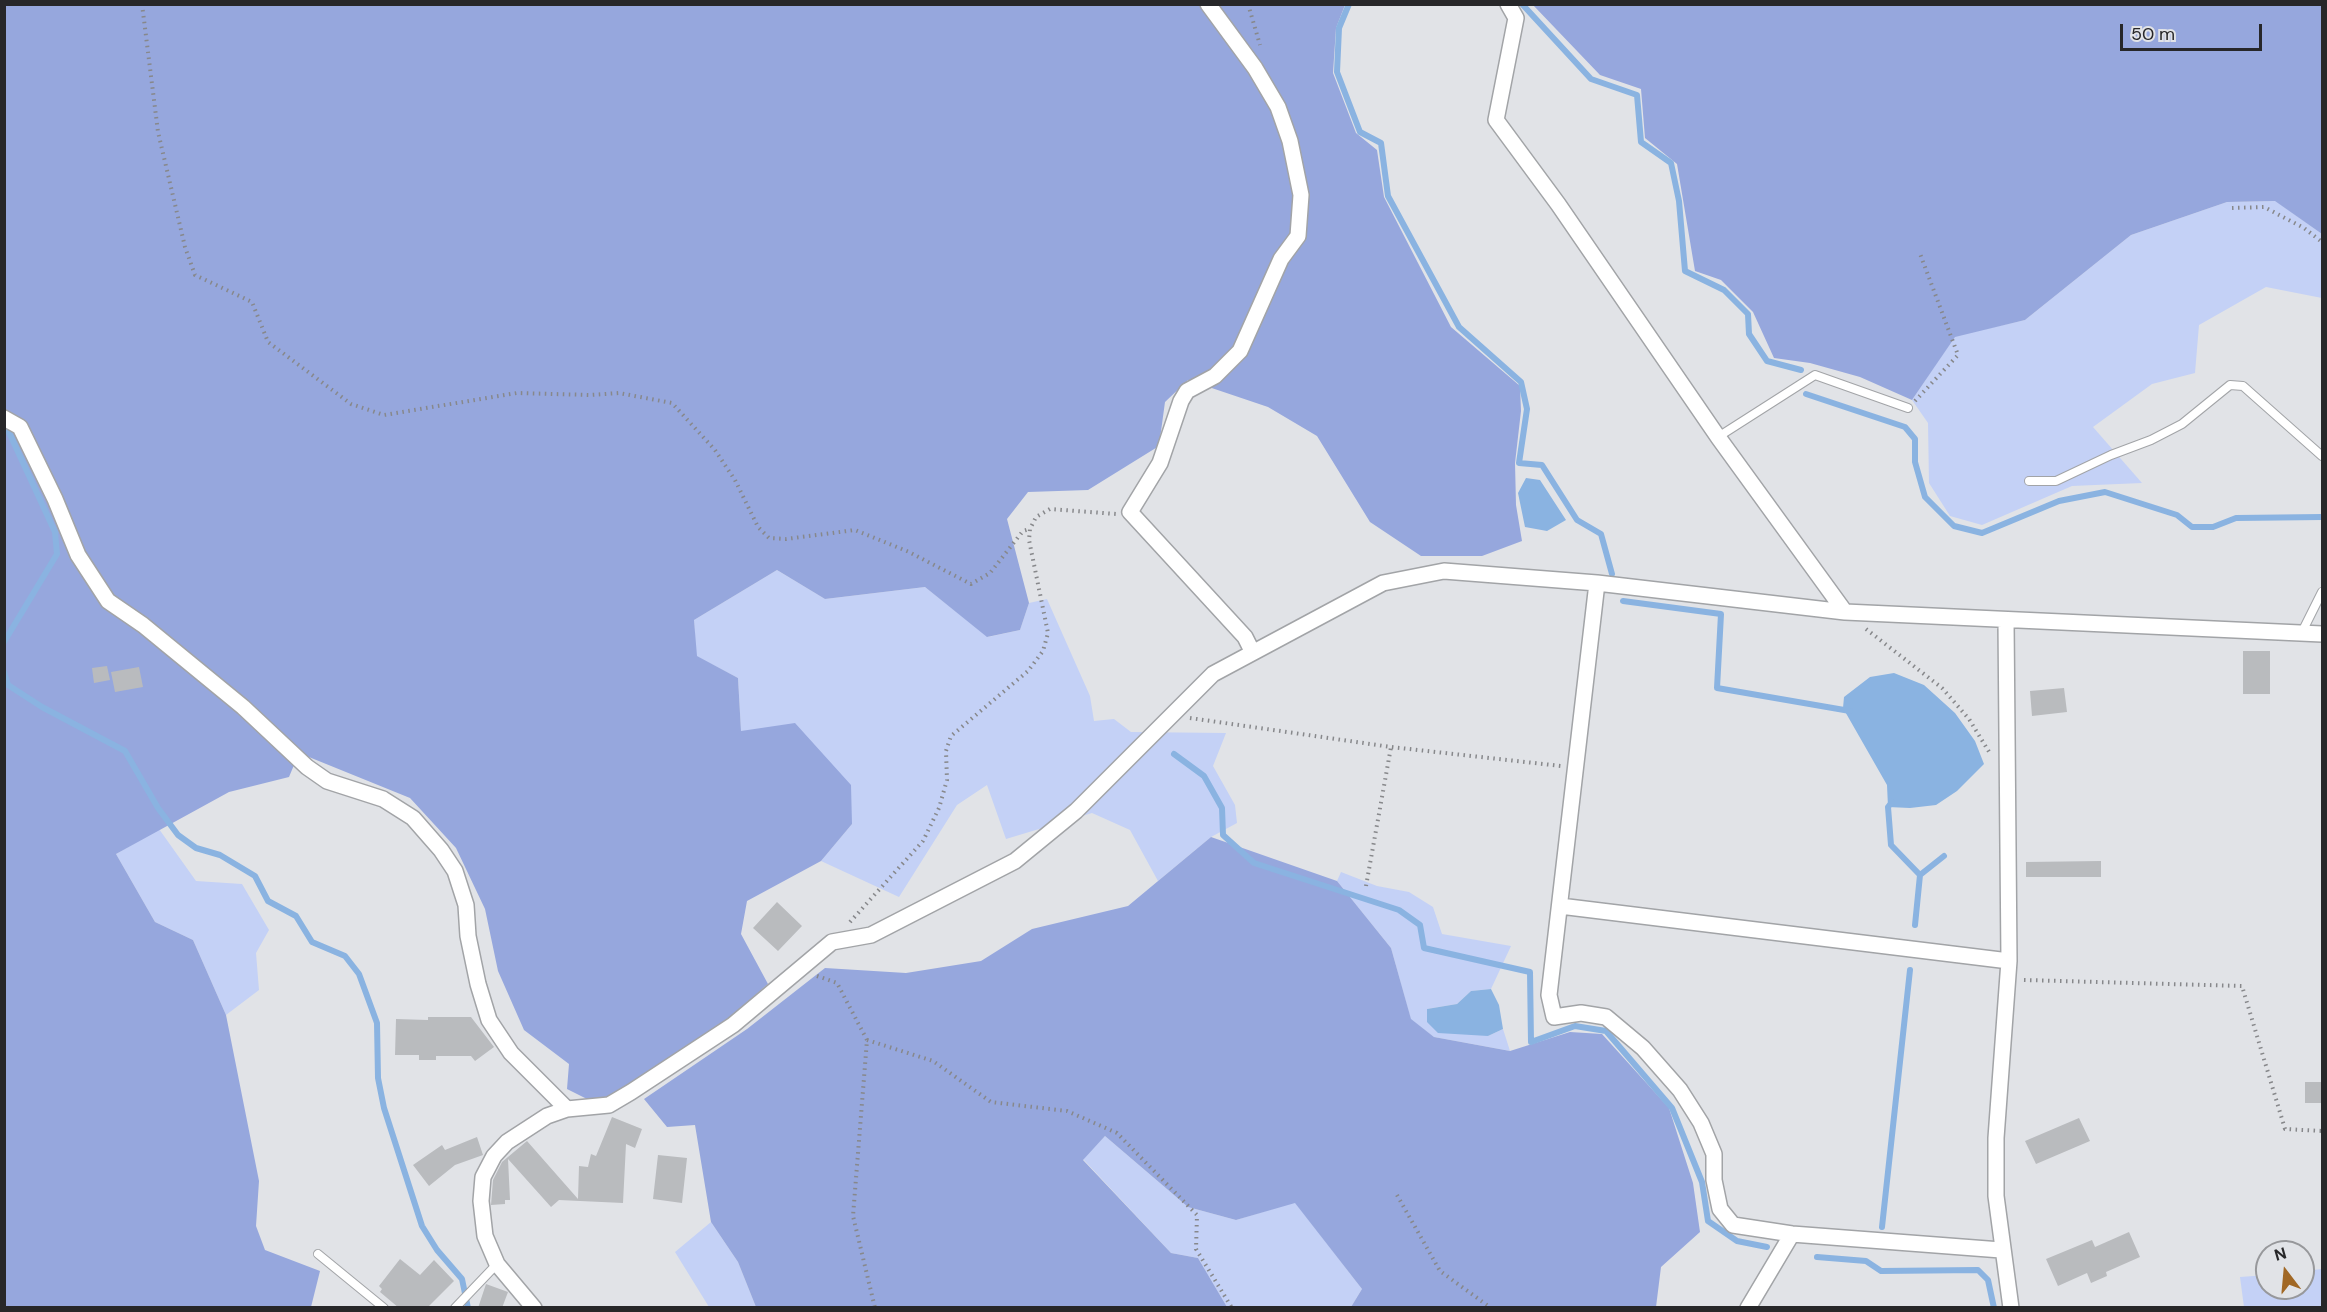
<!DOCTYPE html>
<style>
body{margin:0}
#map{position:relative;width:2327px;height:1312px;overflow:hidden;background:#e1e3e7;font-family:"DM Sans",sans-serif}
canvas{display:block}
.frame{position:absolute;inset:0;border:6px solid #272729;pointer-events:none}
.north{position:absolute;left:2255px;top:1240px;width:60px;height:60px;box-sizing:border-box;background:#e1e3e7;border:2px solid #97989b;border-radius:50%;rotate:344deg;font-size:16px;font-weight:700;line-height:24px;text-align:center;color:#272729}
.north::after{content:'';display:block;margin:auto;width:21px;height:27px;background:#a16825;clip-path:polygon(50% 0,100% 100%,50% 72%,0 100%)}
.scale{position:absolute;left:2120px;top:24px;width:142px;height:27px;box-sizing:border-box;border:3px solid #272729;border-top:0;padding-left:8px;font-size:18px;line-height:21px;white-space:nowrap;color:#272729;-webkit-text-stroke:4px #e1e3e7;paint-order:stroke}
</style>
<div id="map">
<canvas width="2327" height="1312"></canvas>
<div class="frame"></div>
<div class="north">N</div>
<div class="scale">50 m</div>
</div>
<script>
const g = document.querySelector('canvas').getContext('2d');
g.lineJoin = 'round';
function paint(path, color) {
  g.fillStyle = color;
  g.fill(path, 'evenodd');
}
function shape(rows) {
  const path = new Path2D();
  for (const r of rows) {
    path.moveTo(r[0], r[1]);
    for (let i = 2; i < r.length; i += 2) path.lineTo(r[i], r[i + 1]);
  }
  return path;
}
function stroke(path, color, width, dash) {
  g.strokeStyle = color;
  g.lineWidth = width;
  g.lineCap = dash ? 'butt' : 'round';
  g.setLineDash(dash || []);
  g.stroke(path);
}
paint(shape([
 [2276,201,2322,234,2322,298,2266,287,2199,325,2195,373,2152,384,2093,427,2142,483,2072,486,1982,525,1950,516,1929,483,1928,423,1912,400,1955,336,2025,320,2131,235,2227,202],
 [777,570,825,599,925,587,988,637,1020,630,1029,603,1047,599,1090,696,1094,721,1114,719,1131,732,1226,733,1213,766,1235,805,1237,823,1211,837,1158,881,1130,830,1092,813,1006,839,987,785,957,805,899,897,821,861,852,824,741,731,738,678,696,656,694,620],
 [159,829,196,881,242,884,269,930,256,953,259,990,226,1015,193,940,155,922,116,854],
 [1341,872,1377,886,1409,892,1433,907,1442,934,1511,946,1491,989,1471,991,1457,1004,1427,1009,1488,1036,1503,1029,1510,1051,1434,1037,1411,1020,1391,948,1337,881],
 [1105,1136,1188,1207,1236,1220,1295,1202,1362,1289,1351,1307,1227,1307,1198,1258,1171,1253,1083,1159],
 [711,1222,738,1262,756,1307,709,1307,675,1252],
 [2322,1269,2322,1307,2244,1307,2240,1277,2267,1275,2267,1288,2303,1288,2303,1271]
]), '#c4d1f6');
paint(shape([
 [5,5,1345,5,1336,28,1333,73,1356,133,1377,150,1384,197,1451,327,1520,386,1521,411,1515,463,1516,505,1522,541,1482,556,1421,556,1370,522,1317,436,1268,407,1188,380,1165,402,1159,446,1088,490,1028,492,1007,519,1029,603,1020,630,987,637,925,587,825,599,777,570,694,620,697,656,738,678,741,731,795,723,851,785,852,824,821,861,747,901,741,934,768,984,714,1031,613,1096,587,1099,567,1089,569,1064,524,1030,498,971,485,909,456,848,410,798,299,753,289,777,229,792,116,854,155,922,193,940,226,1015,259,1181,256,1226,265,1250,320,1271,311,1307,5,1308],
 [1533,5,2322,5,2322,234,2275,201,2227,202,2131,235,2025,320,1955,337,1912,400,1860,377,1810,363,1774,358,1753,312,1721,280,1695,271,1677,164,1645,138,1641,89,1600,75],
 [1211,837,1337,881,1391,948,1411,1019,1434,1037,1510,1051,1570,1032,1602,1034,1669,1108,1693,1183,1700,1232,1661,1267,1656,1307,1351,1307,1362,1289,1295,1203,1236,1220,1188,1207,1105,1136,1083,1160,1171,1253,1198,1258,1227,1307,756,1307,738,1262,711,1222,695,1125,667,1127,644,1099,747,1029,825,968,906,973,981,961,1032,929,1128,906]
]), '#96a7dd');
paint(shape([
 [1526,478,1540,480,1566,520,1547,531,1525,527,1518,493],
 [1894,673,1924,685,1955,713,1975,741,1984,764,1957,791,1936,805,1910,808,1888,807,1887,785,1843,708,1844,697,1870,677],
 [1491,989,1499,1005,1503,1029,1488,1036,1438,1033,1427,1022,1427,1009,1457,1004,1471,991]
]), '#8ab3e1');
stroke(shape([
 [1349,4,1339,28,1337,72,1360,132,1381,143,1388,196,1459,327,1521,382,1527,409,1519,463,1542,465,1577,520,1601,534,1612,574],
 [1522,4,1591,79,1637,95,1641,142,1671,163,1679,201,1685,271,1724,290,1748,314,1749,334,1767,361,1801,370],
 [1806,394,1905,427,1915,439,1915,462,1925,497,1954,526,1982,533,2059,501,2105,492,2177,515,2192,527,2213,527,2236,518,2322,517],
 [1623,601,1721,614,1717,688,1850,711],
 [4,642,57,554,55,532,7,428],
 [4,672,8,685,42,707,125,751,158,808,178,835,196,848,220,855,255,876,268,901,296,916,312,942,345,956,359,974,377,1023,378,1078,384,1108,422,1226,437,1250,462,1279,468,1308],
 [1174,754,1204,776,1222,808,1223,835,1254,863,1399,910,1420,925,1424,948,1530,972,1531,1042,1575,1026,1606,1031,1672,1108,1702,1182,1708,1221,1737,1241,1767,1247],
 [1892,802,1888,807,1891,845,1920,875],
 [1915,925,1920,875,1944,856],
 [1882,1227,1910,970],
 [1817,1257,1866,1261,1881,1271,1978,1270,1988,1280,1994,1308]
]), '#8ab3e1', 6);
paint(shape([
 [2243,651,2270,651,2270,694,2243,694],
 [107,666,110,680,94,683,92,668],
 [139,667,143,687,115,692,111,672],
 [2064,688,2067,712,2032,716,2030,691],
 [2101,861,2101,877,2026,877,2026,862],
 [777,902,802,926,778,951,753,928],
 [428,1017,471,1017,494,1047,475,1061,471,1056,436,1056,436,1060,419,1060,419,1055,395,1055,396,1019,428,1020],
 [2305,1082,2322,1082,2322,1103,2305,1103],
 [612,1117,642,1129,635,1148,626,1144,623,1203,559,1200,551,1207,508,1159,510,1200,505,1200,505,1204,491,1205,493,1180,502,1162,527,1141,578,1199,579,1166,588,1167,591,1154,596,1156],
 [2079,1118,2090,1141,2036,1164,2025,1141],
 [477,1137,483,1155,455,1165,429,1186,413,1165,442,1145,445,1150],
 [658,1155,687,1158,682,1203,653,1199],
 [2129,1232,2140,1257,2106,1272,2107,1276,2091,1283,2087,1273,2058,1286,2046,1259,2092,1240,2095,1247],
 [400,1259,420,1275,434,1260,454,1281,427,1308,399,1308,380,1292,382,1289,379,1286],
 [486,1284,508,1292,502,1308,478,1308]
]), '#b9bbbe');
const service = shape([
 [1718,437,1815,375,1908,408],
 [2029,481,2056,481,2111,455,2151,440,2182,424,2230,385,2243,386,2322,456],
 [2302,632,2322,592],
 [318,1254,384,1308],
 [455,1308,497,1264]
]);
const minor = shape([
 [1208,4,1255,68,1278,107,1290,141,1301,195,1298,236,1281,259,1240,351,1215,376,1187,391,1181,401,1160,463,1130,512,1245,637,1252,651],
 [1508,4,1516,18,1496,120,1558,204,1718,437,1845,612],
 [4,418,20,427,55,499,78,555,108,601,143,625,243,707,307,767,327,781,383,799,413,818,441,850,455,871,466,905,468,936,478,984,489,1020,511,1053,567,1109],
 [1597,583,1549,995,1554,1017,1581,1013,1606,1017,1643,1048,1680,1090,1701,1123,1714,1154,1714,1180,1720,1209,1733,1225,1792,1234,2001,1250],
 [2006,621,2009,961,1996,1138,1996,1196,2011,1308],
 [1560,906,2009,961],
 [534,1308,497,1264,485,1236,481,1201,483,1177,494,1156,507,1142,547,1116,567,1109,609,1105,631,1092,733,1025,832,942,871,935,1015,861,1076,811,1213,674,1383,583,1444,571,1597,583,1845,612,2322,634],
 [1748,1308,1792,1234]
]);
stroke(service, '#a2a4a7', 10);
stroke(minor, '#a2a4a7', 18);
stroke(shape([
 [142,4,158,132,185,247,195,275,252,302,268,342,351,404,384,415,517,393,590,395,619,393,672,403,715,450,735,480,758,527,769,538,786,539,855,530,909,552,971,584,990,573,1023,531,1030,529],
 [1248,4,1260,45],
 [2232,208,2264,207,2304,228,2322,242],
 [1915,401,1958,355,1919,251],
 [1866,629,1942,688,1969,719,1991,755],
 [1190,718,1391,747,1561,766],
 [1366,886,1391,747],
 [850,922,923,841,939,808,947,780,946,751,951,736,1028,671,1043,651,1048,633,1029,540,1030,529,1036,517,1050,509,1116,514],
 [817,976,837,983,867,1040,853,1216,875,1308],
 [2024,980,2242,986,2285,1129,2322,1131],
 [867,1040,933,1061,991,1102,1067,1111,1117,1133,1197,1215,1196,1249,1232,1308],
 [1397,1195,1440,1271,1491,1308],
 [1333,1308,1334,1303]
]), '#87888b', 4, [1.5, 4.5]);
stroke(service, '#fff', 8);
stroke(minor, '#fff', 15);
</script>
